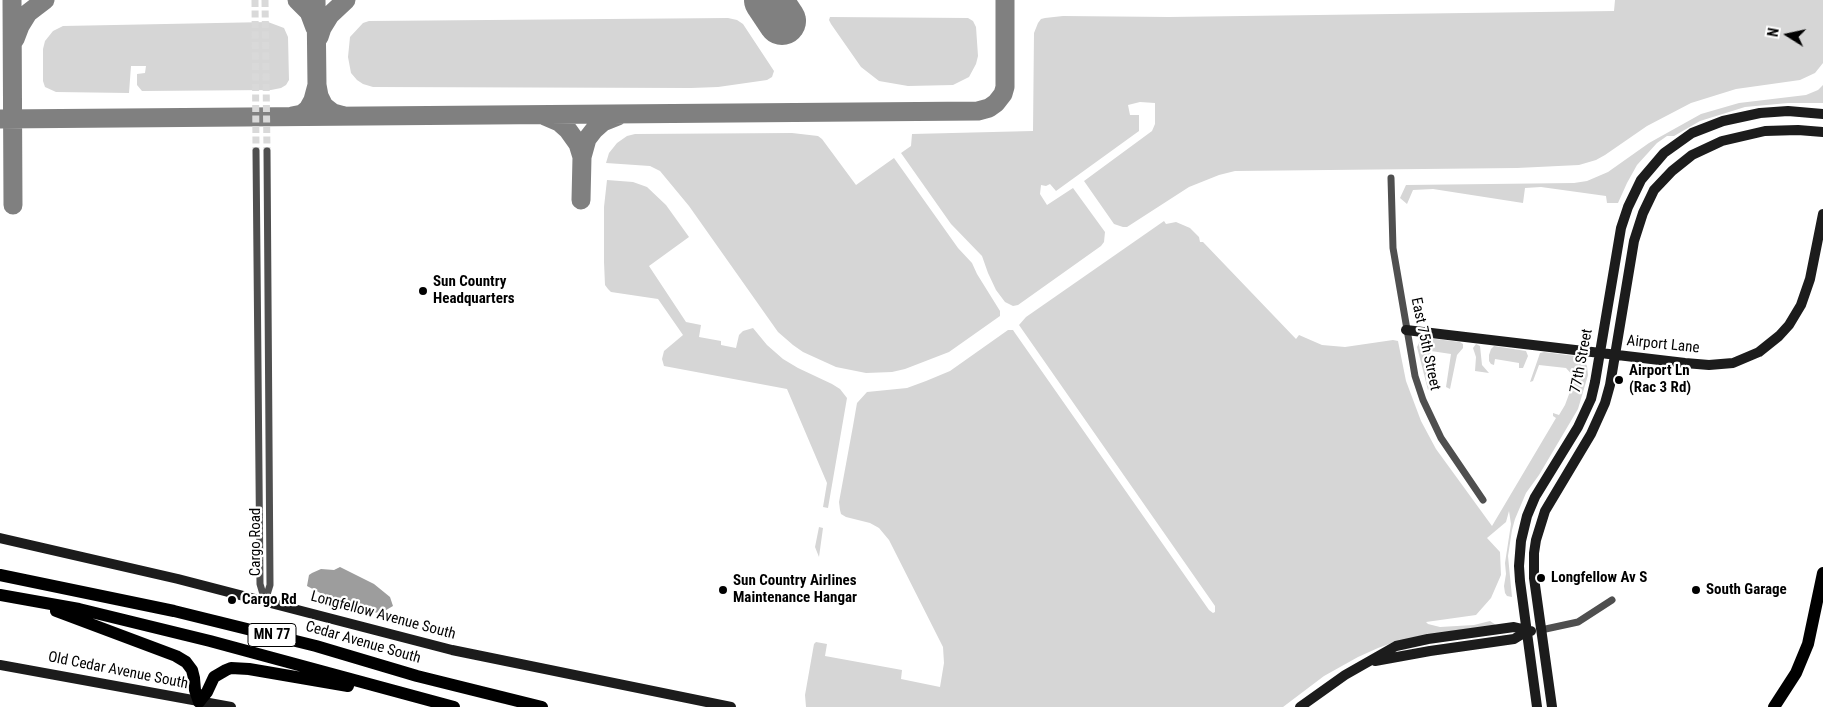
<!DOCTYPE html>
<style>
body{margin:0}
#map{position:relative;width:1823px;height:707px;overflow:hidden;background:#fff;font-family:"Roboto Condensed",sans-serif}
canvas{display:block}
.north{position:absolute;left:1763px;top:10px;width:50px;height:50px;-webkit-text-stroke:4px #fff;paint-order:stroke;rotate:280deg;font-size:14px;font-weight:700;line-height:20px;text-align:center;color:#000}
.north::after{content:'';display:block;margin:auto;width:18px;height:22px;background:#000;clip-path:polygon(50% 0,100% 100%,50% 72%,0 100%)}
</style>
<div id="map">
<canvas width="1823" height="707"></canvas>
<div class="north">N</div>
</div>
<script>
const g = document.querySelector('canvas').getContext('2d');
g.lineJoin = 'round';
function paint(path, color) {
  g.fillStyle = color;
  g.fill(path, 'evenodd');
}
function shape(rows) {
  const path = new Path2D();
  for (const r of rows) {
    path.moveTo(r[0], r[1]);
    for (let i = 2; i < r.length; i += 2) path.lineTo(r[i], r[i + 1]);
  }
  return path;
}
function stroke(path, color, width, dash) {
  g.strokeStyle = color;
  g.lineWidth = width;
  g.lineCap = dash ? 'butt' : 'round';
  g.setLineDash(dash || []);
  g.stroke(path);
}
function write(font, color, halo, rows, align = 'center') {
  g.font = font + ' "Roboto Condensed",sans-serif';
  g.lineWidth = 4.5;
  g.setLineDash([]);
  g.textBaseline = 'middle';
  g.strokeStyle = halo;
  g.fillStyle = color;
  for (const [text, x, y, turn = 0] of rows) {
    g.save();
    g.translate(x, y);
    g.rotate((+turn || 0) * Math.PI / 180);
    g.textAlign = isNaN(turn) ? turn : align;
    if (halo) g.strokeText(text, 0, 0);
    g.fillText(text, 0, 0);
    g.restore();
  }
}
paint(shape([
 [1615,0,1823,0,1823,63,1815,73,1800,80,1736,89,1691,103,1647,126,1605,155,1596,160,1579,165,1517,168,1235,171,1219,175,1189,187,1127,227,1123,227,1114,224,1084,181,1152,131,1155,124,1155,103,1140,102,1128,105,1130,115,1139,115,1139,131,1056,191,1050,184,1046,186,1041,185,1040,194,1047,205,1073,188,1105,232,1104,242,1101,246,1018,305,1013,306,1005,302,996,290,988,273,982,256,951,224,901,153,911,146,912,134,1033,131,1034,33,1038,23,1041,19,1045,18,1063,16,1169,17,1614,11],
 [830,17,968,18,973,21,976,27,978,56,976,64,969,77,953,85,908,86,879,81,861,67,831,24,829,20],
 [728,18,737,20,743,24,774,71,772,77,767,80,718,87,691,88,373,87,363,84,357,80,351,73,348,57,350,37,363,23,369,21],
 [268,22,284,28,288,37,289,80,286,85,281,88,271,90,142,91,137,85,137,74,145,73,146,66,131,66,129,93,56,92,45,87,43,81,43,49,45,41,53,31,63,26],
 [1823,85,1823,103,1788,103,1745,107,1700,121,1674,136,1667,136,1657,143,1637,165,1627,183,1618,203,1607,203,1606,196,1541,187,1525,188,1523,203,1433,189,1413,190,1407,204,1400,198,1406,185,1574,183,1587,181,1608,172,1649,143,1701,114,1739,103,1806,95,1818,90],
 [792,133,818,136,822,139,856,185,894,158,958,248,972,263,977,274,1000,311,1000,316,949,352,905,369,892,372,866,373,836,367,803,352,793,345,778,332,689,206,660,171,650,166,606,163,609,153,617,143,627,136,635,134],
 [607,180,633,182,647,187,666,205,689,237,649,266,686,322,701,325,699,337,721,341,721,345,736,348,739,335,743,331,753,328,767,345,783,359,798,368,832,384,840,389,847,398,828,508,823,507,827,483,787,389,664,366,662,359,664,351,683,335,658,299,611,292,608,289,605,285,604,262,604,207],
 [1164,221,1166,224,1176,222,1190,228,1199,237,1200,242,1203,242,1296,339,1299,335,1322,345,1345,347,1393,340,1398,341,1406,381,1421,421,1436,449,1492,526,1556,418,1553,416,1553,413,1559,415,1565,405,1575,378,1566,368,1539,365,1533,381,1530,382,1539,356,1540,353,1544,352,1575,356,1584,361,1587,366,1588,375,1578,409,1539,475,1526,493,1515,519,1512,530,1508,556,1512,597,1507,596,1505,593,1504,586,1506,574,1505,563,1511,524,1509,511,1506,522,1487,538,1500,552,1501,575,1491,598,1476,615,1426,622,1428,624,1440,627,1474,625,1490,621,1496,625,1392,643,1378,648,1358,657,1324,676,1283,707,806,707,805,695,814,644,816,642,827,644,825,656,902,670,901,679,940,687,944,663,943,647,889,540,879,528,870,523,846,517,841,514,840,510,839,502,853,426,857,403,867,392,907,388,926,381,950,371,1008,330,1013,330,1015,333,1209,610,1213,613,1215,612,1215,606,1019,325,1026,317],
 [1427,338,1460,342,1463,344,1463,348,1457,355,1450,389,1446,387,1451,354,1431,351,1426,381,1429,389,1428,390,1417,347,1420,341],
 [1476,344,1480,346,1482,365,1489,373,1475,371,1476,357,1473,348],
 [1494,346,1526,351,1528,356,1523,368,1519,368,1519,363,1495,359,1494,365,1491,364,1489,361,1489,355,1491,349],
 [819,527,823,528,819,557,815,547]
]), '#d6d6d6');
paint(shape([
 [340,567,374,584,390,597,393,606,381,613,371,612,326,596,307,586,309,575,312,573,321,569,334,570]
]), '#9d9d9d');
stroke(shape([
 [12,0,13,205],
 [297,0,309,12,315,28],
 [316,0,317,85],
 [319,37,322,28,330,15,346,0],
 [15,39,20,26,28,13,45,0],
 [292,116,302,114,308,109,313,100,317,85,319,96,324,106,333,113,344,116],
 [545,116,559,122,568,130,578,144,582,157,587,139,594,130,603,122,618,116],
 [0,119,978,111,989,108,996,103,1003,94,1005,87,1005,0],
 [581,200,582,157]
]), '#808080', 19);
stroke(shape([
 [768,0,782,21]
]), '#808080', 48);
stroke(shape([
 [255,0,256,151],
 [265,0,267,151]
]), '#d9d9d9', 7, [7, 3.5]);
stroke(shape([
 [256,151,260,584,265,601],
 [1391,178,1393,248,1415,376,1423,400,1441,438,1483,500],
 [265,601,270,585,267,151],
 [1541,630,1578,622,1612,600]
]), '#4f4f4f', 7);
stroke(shape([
 [1406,330,1685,363,1709,365,1733,363,1759,352,1779,336,1789,325,1801,305,1810,279,1823,214],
 [0,538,178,579,452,650,731,707],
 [1375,661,1430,651,1514,639,1527,631],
 [0,665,231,707],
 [1300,707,1345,675,1396,646,1428,639,1514,627,1531,631],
 [1537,707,1520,581,1519,566,1521,541,1527,516,1535,497,1578,427,1591,399,1595,382,1621,228,1628,207,1641,180,1664,153,1692,133,1723,121,1760,113,1788,111,1823,114],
 [1552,707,1534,578,1534,553,1536,540,1545,511,1591,434,1605,403,1610,385,1634,241,1643,213,1654,190,1672,171,1692,155,1722,141,1765,131,1798,130,1823,132]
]), '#1c1c1c', 10);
stroke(shape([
 [0,575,174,611,316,646,417,676,542,707],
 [0,595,79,609,210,641,454,707],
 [56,611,176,656,186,662,192,670,194,678,195,690,199,702,207,692,214,677,226,670,231,668,249,669,348,686],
 [1774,707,1796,673,1808,644,1823,573]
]), '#000', 12);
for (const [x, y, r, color] of [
 [423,291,5,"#000"],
 [1619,380,5,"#000"],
 [1541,578,5,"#000"],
 [723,590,5,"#000"],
 [1696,590,5,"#000"],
 [232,600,5,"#000"]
]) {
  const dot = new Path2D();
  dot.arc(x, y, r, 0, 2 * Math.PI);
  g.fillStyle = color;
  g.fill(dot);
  stroke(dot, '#fff', 2);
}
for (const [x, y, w] of [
 [272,635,48]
]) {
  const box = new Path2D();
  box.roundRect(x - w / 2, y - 11.5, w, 23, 4);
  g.fillStyle = '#fff';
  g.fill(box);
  stroke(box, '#000', 1);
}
write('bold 14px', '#000', null, [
 ["MN 77",272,635]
]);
write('bold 15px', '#000', '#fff', [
 ["Sun Country",433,282],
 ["Headquarters",433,299],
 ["Airport Ln",1629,371],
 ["(Rac 3 Rd)",1629,388],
 ["Longfellow Av S",1551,578],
 ["Sun Country Airlines",733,581],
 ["Maintenance Hangar",733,598],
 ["South Garage",1706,590],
 ["Cargo Rd",242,600]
], 'left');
write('15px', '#000', '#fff', [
 ["East 75th Street",1425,344,78],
 ["Airport Lane",1663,345,6],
 ["77th Street",1582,361,-79],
 ["Cargo Road",256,542,-90],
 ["Longfellow Avenue South",383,616,15],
 ["Cedar Avenue South",363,643,16],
 ["Old Cedar Avenue South",118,671,11]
]);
</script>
